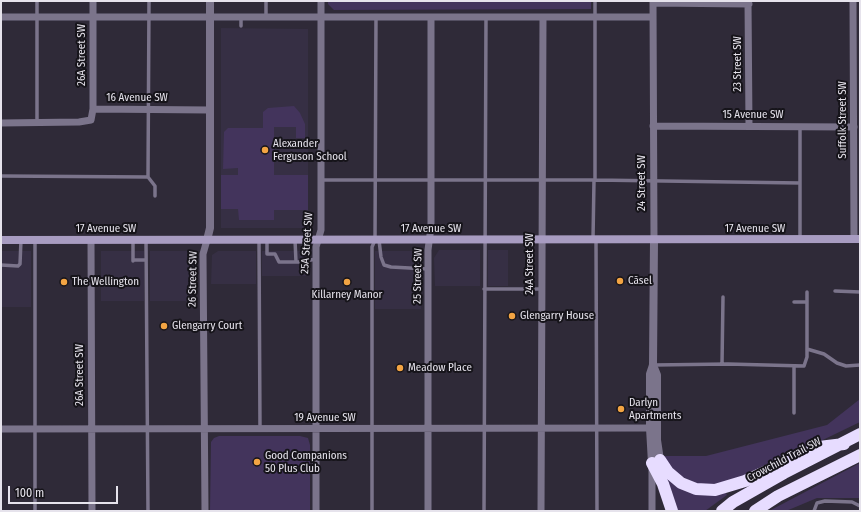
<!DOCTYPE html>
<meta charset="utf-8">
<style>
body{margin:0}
#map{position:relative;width:861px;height:512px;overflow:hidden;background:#2f2a38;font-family:"Fira Sans Condensed",sans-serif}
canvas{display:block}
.frame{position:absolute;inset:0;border:2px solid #e6e3ec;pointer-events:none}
.scale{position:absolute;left:8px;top:486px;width:110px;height:18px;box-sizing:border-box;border:2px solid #e6e3ec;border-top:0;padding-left:5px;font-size:12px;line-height:14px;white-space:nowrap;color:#e6e3ec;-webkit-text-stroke:3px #16141a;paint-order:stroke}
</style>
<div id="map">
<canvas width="861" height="512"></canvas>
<div class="frame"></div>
<div class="scale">100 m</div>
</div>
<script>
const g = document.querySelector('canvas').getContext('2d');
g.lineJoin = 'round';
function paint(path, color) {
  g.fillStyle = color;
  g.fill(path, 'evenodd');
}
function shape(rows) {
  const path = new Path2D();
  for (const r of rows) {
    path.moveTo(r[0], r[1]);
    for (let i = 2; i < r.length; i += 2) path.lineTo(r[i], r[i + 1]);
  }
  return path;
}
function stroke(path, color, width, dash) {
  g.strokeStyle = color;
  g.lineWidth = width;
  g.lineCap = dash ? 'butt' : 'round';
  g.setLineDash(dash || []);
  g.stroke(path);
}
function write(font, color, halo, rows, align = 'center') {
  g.font = font + ' "Fira Sans Condensed",sans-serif';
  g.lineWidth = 4;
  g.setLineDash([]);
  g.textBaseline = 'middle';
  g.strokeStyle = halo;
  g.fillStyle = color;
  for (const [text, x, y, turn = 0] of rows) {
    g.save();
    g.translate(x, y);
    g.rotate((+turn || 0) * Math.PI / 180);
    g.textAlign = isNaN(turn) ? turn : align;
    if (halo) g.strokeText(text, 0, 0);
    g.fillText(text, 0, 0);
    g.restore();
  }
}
paint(shape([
 [221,28,308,29,308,228,221,228],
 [439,250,480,250,480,286,435,286,434,258],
 [488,250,508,250,508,286,488,286],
 [1,251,31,251,31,307,1,307],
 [101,251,144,251,144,301,101,301],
 [150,251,191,251,192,301,150,301],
 [218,251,256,251,256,284,211,284,212,255],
 [262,251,305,251,309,276,262,276],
 [375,251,416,251,419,252,421,309,375,309]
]), '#362f44');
paint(shape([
 [328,1,591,1,591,9,334,10,328,4],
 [294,106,300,113,305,124,305,138,296,138,296,127,274,127,274,175,308,175,308,210,274,210,274,220,239,220,238,209,221,209,221,175,238,175,238,168,223,169,224,132,228,128,263,128,263,112,268,108],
 [860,399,860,422,773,464,727,483,700,485,676,474,663,456,706,456,827,425],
 [219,436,300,436,308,438,310,445,310,511,210,511,211,442,214,438],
 [860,463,860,498,817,498,786,511,769,511],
 [666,476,725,491,727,495,705,511,675,511]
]), '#43345c');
stroke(shape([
 [37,1,37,122],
 [266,1,266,17],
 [595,1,595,180],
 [241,26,241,17],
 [800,127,800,239],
 [1,176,148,177,149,1],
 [148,177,155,186,155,196],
 [321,180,595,180,800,183],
 [593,239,594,180],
 [133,240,133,261],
 [146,240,148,511],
 [259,240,260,428],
 [267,240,267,254,275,254,279,262,300,262,316,259],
 [295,240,296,262],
 [379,240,381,257,384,265,391,267,428,269],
 [596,240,597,511],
 [35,241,35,511],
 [133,260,146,260],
 [1,265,18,266,20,264,21,240],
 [484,289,541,289],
 [835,291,860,292],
 [794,302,807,302],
 [807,349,824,354,837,363,846,366,860,365],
 [722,364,723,297],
 [654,365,728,364,804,366,807,357,807,292],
 [794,413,794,366],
 [372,511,372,247,375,240,376,17],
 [484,511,486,17],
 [814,511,817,503,825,501,852,502,860,506]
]), '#7b748b', 3.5);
stroke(shape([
 [93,1,93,109],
 [653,1,654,240],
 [748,1,749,126],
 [853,1,854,239],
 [653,3,749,4],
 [1,17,652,17],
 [1,123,79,122,91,120,93,109,209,110],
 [653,126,854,127],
 [91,240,92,511],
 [1,429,650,428],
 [652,467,652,511],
 [205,511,203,254,207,240],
 [316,511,316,247,321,230,321,1],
 [428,511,428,250,431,227,431,17],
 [541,511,543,17]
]), '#7b748b', 7);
stroke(shape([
 [207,240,210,228,210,1],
 [653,365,657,375,657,440,660,460],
 [652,463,650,428,650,374,653,365,654,240]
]), '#7b748b', 8);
stroke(shape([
 [1,240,860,239]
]), '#a89cc1', 8);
stroke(shape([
 [660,460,668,472,681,483,696,489,715,490,745,481,819,447,844,444],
 [652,463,663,484,672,511],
 [722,511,733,502,784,473,860,434],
 [755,511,778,496,860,455]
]), '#e7dcff', 12);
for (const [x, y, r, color] of [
 [265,150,4,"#f3a443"],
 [620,281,4,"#f3a443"],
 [64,282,4,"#f3a443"],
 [347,282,4,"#f3a443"],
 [512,316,4,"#f3a443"],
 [164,326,4,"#f3a443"],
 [400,368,4,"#f3a443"],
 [621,409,4,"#f3a443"],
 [257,462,4,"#f3a443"]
]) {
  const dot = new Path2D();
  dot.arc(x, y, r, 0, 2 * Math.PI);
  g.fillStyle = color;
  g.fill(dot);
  stroke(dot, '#16141a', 1.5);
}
write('11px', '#e6e3ec', '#16141a', [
 ["26A Street SW",82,55,-90],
 ["23 Street SW",738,64,-90],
 ["16 Avenue SW",137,98],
 ["15 Avenue SW",753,115],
 ["Suffolk Street SW",843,120,-90],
 ["24 Street SW",642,183,-90],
 ["17 Avenue SW",106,229],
 ["17 Avenue SW",431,229],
 ["17 Avenue SW",755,229],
 ["25A Street SW",307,243,-86],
 ["24A Street SW",530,264,-90],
 ["25 Street SW",418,276,-89],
 ["26 Street SW",193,279,-89],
 ["26A Street SW",80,375,-90],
 ["19 Avenue SW",325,418],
 ["Crowchild Trail SW",784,460,-28]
]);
write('11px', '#e6e3ec', '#16141a', [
 ["Alexander",273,144],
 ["Ferguson School",273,157],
 ["Cāsel",628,281],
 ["The Wellington",72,282],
 ["Killarney Manor",347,295,"center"],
 ["Glengarry House",520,316],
 ["Glengarry Court",172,326],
 ["Meadow Place",408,368],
 ["Darlyn",629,403],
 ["Apartments",629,416],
 ["Good Companions",265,456],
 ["50 Plus Club",265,469]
], 'left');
</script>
